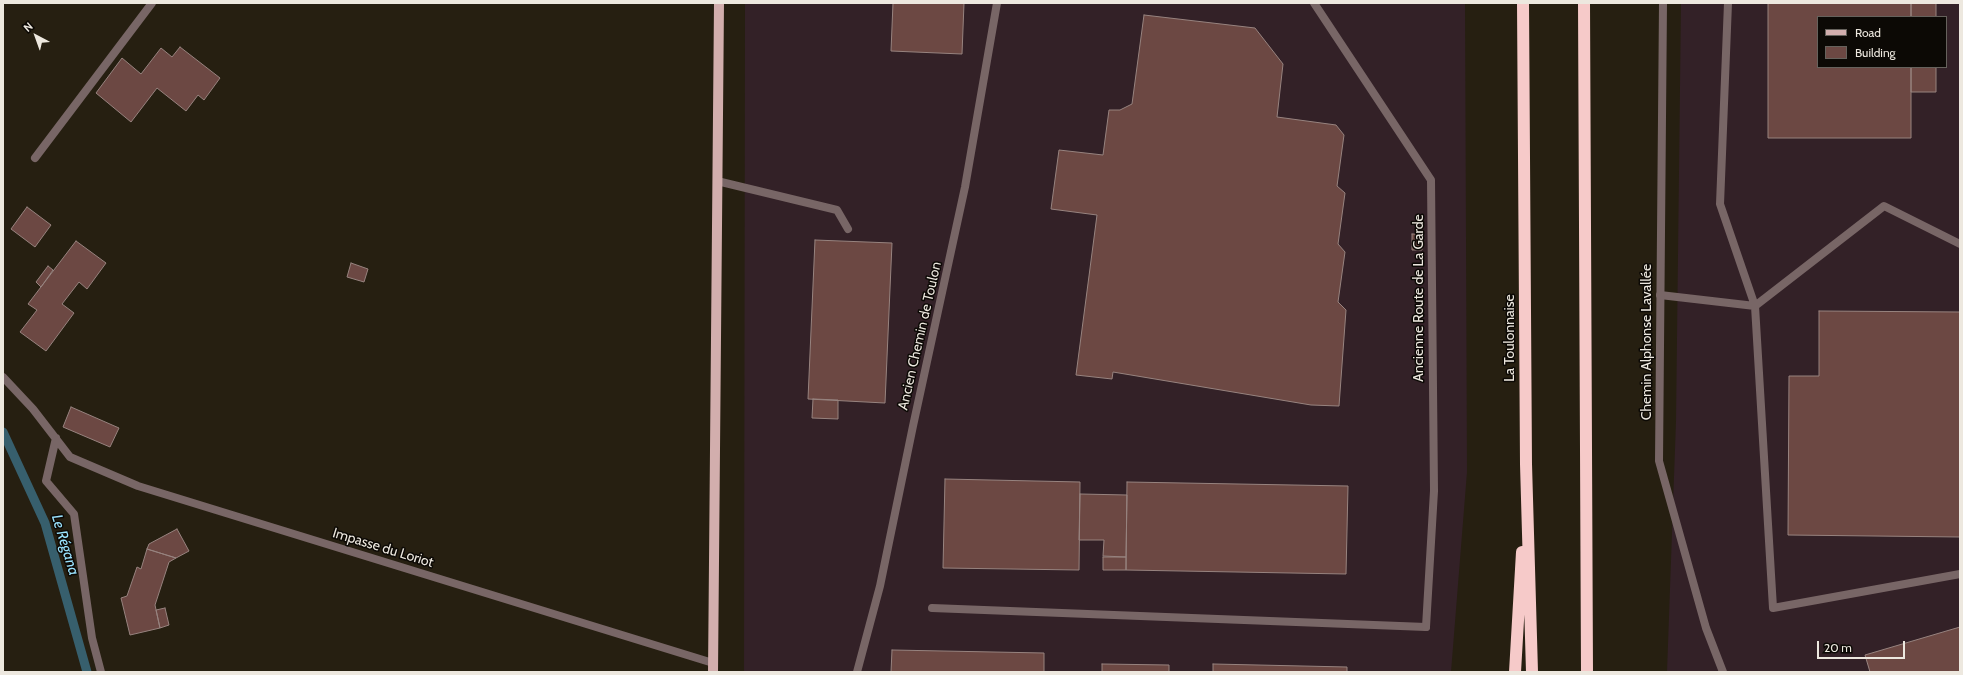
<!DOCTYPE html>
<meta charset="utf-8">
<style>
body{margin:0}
#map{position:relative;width:1963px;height:675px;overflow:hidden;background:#261f11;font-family:Cabin,sans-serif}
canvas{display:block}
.frame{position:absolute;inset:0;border:4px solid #ede8df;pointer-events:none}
.legend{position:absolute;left:1817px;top:16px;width:130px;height:52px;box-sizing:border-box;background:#0c0905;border:1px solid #66625c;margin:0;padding:5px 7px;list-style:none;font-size:12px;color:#ede8df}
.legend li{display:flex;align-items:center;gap:8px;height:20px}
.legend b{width:20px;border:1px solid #66625c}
.north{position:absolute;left:16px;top:16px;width:40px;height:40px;-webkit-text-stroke:3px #0c0905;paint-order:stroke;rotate:319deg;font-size:11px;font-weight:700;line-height:16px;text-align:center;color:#ede8df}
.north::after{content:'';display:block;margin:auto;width:14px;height:18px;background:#ede8df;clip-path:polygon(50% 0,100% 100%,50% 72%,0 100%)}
.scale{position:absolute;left:1817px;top:641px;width:88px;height:18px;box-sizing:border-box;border:2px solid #ede8df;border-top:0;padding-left:5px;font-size:12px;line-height:14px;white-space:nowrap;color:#ede8df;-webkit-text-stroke:3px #0c0905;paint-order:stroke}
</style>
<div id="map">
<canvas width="1963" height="675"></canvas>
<div class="frame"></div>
<ul class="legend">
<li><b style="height:5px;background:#d2aead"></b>Road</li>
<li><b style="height:11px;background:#6c4843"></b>Building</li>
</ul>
<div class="north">N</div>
<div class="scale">20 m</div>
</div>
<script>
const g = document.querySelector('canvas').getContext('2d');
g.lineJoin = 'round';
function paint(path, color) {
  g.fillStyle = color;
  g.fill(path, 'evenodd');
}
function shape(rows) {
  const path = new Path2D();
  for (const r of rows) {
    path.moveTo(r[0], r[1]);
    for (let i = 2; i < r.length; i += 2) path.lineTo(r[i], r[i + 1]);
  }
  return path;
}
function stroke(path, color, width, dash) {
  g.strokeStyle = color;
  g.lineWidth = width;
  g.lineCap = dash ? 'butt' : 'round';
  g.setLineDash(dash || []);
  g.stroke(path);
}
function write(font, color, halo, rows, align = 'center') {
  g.font = font + ' Cabin,sans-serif';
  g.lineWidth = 3;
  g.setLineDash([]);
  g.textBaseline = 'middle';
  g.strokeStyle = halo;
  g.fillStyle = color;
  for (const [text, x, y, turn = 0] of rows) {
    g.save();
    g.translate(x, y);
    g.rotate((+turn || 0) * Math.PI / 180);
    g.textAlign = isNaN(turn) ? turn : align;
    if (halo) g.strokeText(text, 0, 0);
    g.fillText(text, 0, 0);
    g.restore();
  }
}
paint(shape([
 [745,3,1465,3,1467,472,1451,672,744,672],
 [1681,3,1960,3,1960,672,1667,672,1676,421],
 [1818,17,1946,17,1946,67,1818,67]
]), '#332127');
stroke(shape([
 [3,432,45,523,87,672]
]), '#375f6d', 9);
const building = shape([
 [893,3,964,3,962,54,891,51,893,3],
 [1768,3,1911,3,1911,17,1818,17,1818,67,1911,67,1911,138,1768,138,1768,3],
 [1911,3,1936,3,1936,17,1911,17,1911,3],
 [1144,15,1255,28,1283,64,1277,117,1336,125,1344,135,1337,186,1345,193,1338,244,1345,252,1338,302,1346,310,1339,406,1311,405,1113,372,1112,379,1076,375,1097,215,1051,209,1059,150,1103,155,1109,110,1120,110,1132,104,1144,15],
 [180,47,220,78,204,100,198,95,186,111,157,88,131,122,96,93,122,58,141,74,161,48,172,57,180,47],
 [1911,67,1936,67,1936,92,1911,92,1911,67],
 [27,207,51,225,35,247,11,229,27,207],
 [1412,234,1422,234,1422,250,1412,250,1412,234],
 [815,240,892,243,885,403,808,399,815,240],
 [76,241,106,263,87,289,79,282,62,304,74,313,46,351,20,332,37,310,28,304,76,241],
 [351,263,368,269,364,282,347,277,351,263],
 [48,266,53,270,41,287,36,282,48,266],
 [1819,311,1960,312,1960,537,1788,535,1789,376,1819,376,1819,311],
 [813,399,838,400,838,419,812,418,813,399],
 [71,407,119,428,110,447,63,427,71,407],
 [945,479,1080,482,1079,570,943,568,945,479],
 [1127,482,1348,486,1346,574,1126,570,1127,482],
 [1080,494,1127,495,1126,557,1103,556,1104,540,1079,540,1080,494],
 [177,529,189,551,176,558,147,549,149,544,177,529],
 [147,549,176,558,169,562,155,605,160,628,130,635,121,598,127,596,137,567,141,569,147,549],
 [1103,557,1126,557,1126,570,1103,570,1103,557],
 [165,608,169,625,160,628,156,610,165,608],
 [1960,627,1960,672,1870,672,1865,655,1960,627],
 [892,650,1044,653,1044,672,891,672,892,650],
 [1102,664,1169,665,1169,672,1102,672,1102,664],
 [1213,664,1347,667,1347,672,1213,672,1213,664]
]);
paint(building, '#6c4843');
stroke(building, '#97837f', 1);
stroke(shape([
 [1728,3,1720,204,1755,306,1773,608,1960,574],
 [717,181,837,210,848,229],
 [1660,295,1755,306,1884,206,1960,244],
 [932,608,1426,627],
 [857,672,880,586,913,426,965,187,997,3]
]), '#786666', 8);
stroke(shape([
 [1314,3,1431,180,1434,491,1426,627],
 [35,158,152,3],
 [3,377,33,409,70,457,138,486,713,663],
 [56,438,46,481,74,514,92,638,101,672]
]), '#786666', 8);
stroke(shape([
 [1663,3,1659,461,1706,628,1723,672]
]), '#786666', 8);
stroke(shape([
 [713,672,719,3]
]), '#d2aead', 10);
stroke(shape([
 [1523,3,1526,464,1532,672],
 [1584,3,1587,672],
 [1515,672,1522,552]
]), '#f6cac9', 12);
write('14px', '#ede8df', '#0c0905', [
 ["Ancienne Route de La Garde",1419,298,-90],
 ["Ancien Chemin de Toulon",920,336,-77],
 ["La Toulonnaise",1510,338,-90],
 ["Chemin Alphonse Lavallée",1647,342,-90],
 ["Impasse du Loriot",383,548,17]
]);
write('italic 15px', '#9ae2fd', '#0c0905', [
 ["Le Régana",65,545,73]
]);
</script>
